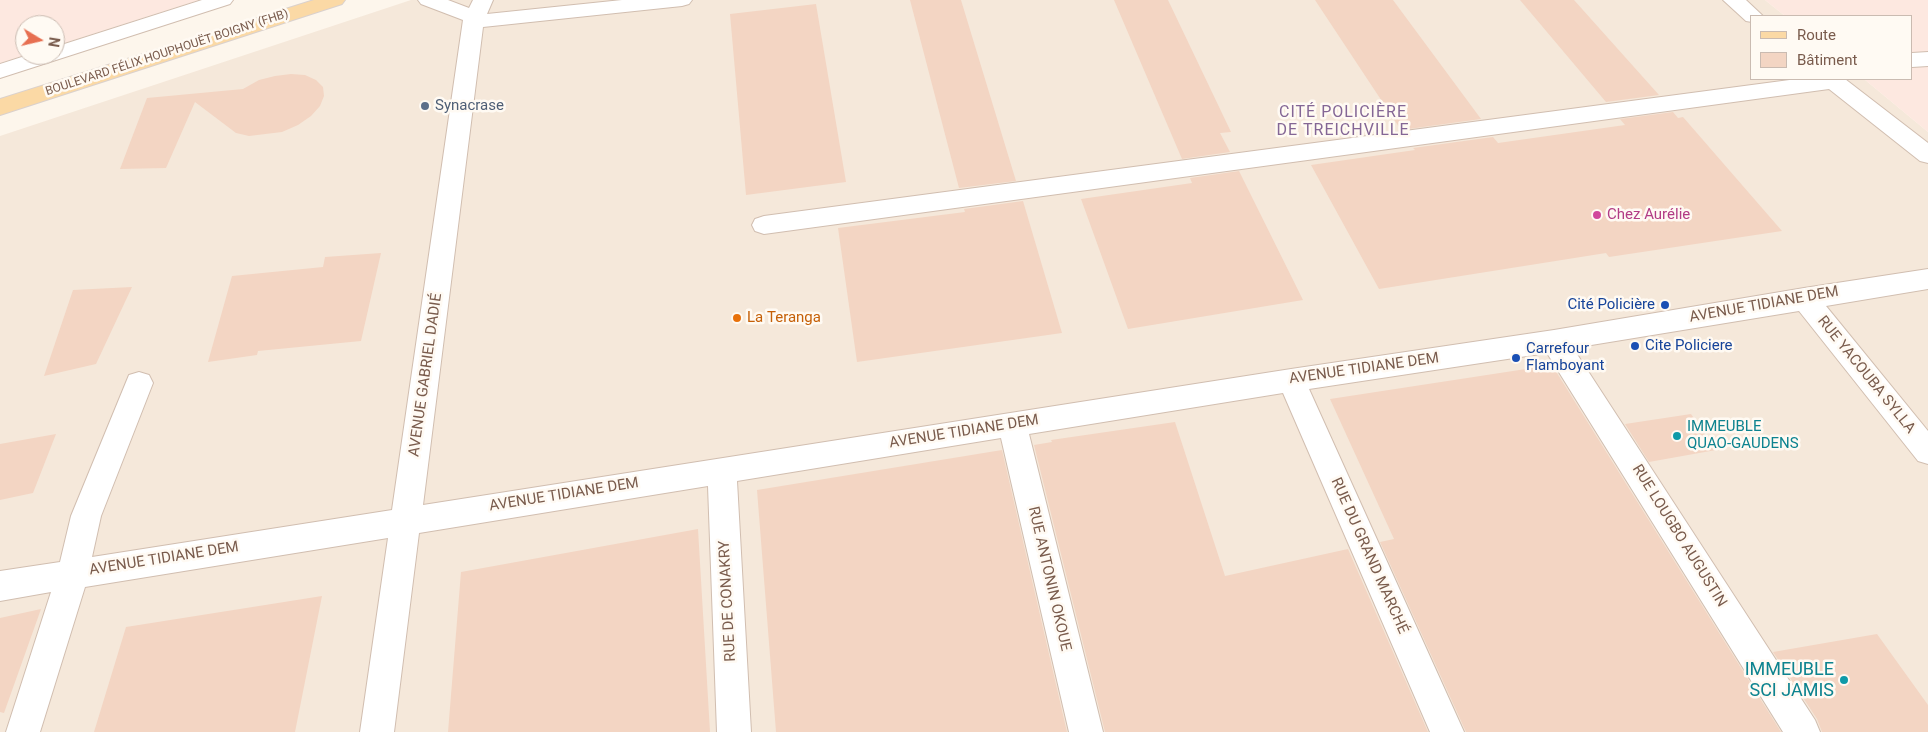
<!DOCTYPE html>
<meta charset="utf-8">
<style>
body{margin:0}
#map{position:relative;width:1928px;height:732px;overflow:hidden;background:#fdf6ec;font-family:Roboto,sans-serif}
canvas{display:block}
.legend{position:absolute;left:1750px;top:15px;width:162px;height:65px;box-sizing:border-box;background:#fffaf3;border:1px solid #cabbb1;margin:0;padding:6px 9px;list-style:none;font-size:15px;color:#7a5c4d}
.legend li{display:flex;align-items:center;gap:10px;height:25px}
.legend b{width:25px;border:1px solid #cabbb1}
.north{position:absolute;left:15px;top:15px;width:50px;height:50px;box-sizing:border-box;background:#fffaf3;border:1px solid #cabbb1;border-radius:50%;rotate:99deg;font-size:14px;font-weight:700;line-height:20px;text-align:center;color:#7a5c4d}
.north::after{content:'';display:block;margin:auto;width:18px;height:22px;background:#e76f51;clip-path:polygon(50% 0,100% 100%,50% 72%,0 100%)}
</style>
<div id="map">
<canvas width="1928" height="732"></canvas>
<ul class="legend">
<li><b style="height:6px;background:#fbd9a5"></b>Route</li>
<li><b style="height:14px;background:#f3d5c3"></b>Bâtiment</li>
</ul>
<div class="north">N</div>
</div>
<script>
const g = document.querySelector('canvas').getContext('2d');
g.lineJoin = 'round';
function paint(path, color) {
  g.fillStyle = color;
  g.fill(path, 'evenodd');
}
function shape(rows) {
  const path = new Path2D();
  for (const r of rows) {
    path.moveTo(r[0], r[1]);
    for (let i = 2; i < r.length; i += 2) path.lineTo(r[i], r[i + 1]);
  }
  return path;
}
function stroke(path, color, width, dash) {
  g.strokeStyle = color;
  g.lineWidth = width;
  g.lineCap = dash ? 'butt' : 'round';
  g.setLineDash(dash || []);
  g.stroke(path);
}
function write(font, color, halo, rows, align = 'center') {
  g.font = font + ' Roboto,sans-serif';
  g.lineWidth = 5;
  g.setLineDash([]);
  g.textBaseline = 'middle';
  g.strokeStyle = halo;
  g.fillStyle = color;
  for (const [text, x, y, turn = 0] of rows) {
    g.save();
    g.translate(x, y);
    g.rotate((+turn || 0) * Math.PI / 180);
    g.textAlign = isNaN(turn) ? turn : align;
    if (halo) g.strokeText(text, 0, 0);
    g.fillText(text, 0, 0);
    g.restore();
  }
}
paint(shape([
 [411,0,1765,0,1785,16,1752,16,1752,79,1864,79,1928,132,1928,732,0,732,0,136]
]), '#f5e8da');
paint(shape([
 [0,0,199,0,55,46,55,25,25,25,25,55,0,63],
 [1765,0,1928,0,1928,132,1864,79,1912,79,1912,16,1785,16]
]), '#fde8e0');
paint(shape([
 [910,0,961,0,1016,181,959,188],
 [1114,0,1168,0,1231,132,1220,133,1230,152,1182,159],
 [1315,0,1393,0,1481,119,1401,130],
 [1520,0,1574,0,1659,95,1606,102],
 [816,4,846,182,746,195,730,14],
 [291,74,305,75,316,80,323,87,324,96,320,106,311,116,298,125,282,132,249,136,236,133,195,102,166,168,120,169,147,98,243,89,259,80,275,76],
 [1673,112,1678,118,1683,117,1782,231,1609,257,1606,253,1379,289,1311,165,1415,150,1413,148,1493,137,1498,143,1625,125,1620,119],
 [1239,171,1303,300,1128,329,1081,199,1192,183,1190,178],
 [1023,201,1062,333,857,362,838,228,965,212,964,209],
 [381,253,361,341,258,351,257,355,208,362,232,276,323,267,325,257],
 [132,287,96,364,44,376,73,290],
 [1552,365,1781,732,1466,732,1380,542,1394,539,1330,399],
 [1691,414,1716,450,1649,462,1625,424],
 [1175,422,1225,576,1348,549,1428,732,1105,732,1034,445,1052,442,1051,440],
 [56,434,33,493,0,500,0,444],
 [1002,450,1067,732,776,732,757,490],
 [698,529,710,732,448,732,461,572],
 [322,596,295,732,94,732,126,627],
 [41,609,4,713,0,712,0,618],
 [1877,634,1928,705,1928,732,1822,732,1817,719,1773,652]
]), '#f3d5c3');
const minor = shape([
 [202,0,233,0,230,4,0,78,0,64,28,55,55,55,55,47,202,0],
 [418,0,448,0,469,8,473,0,493,0,487,14,622,0,692,0,689,4,682,6,483,27,423,505,1291,369,1554,330,1804,288,1928,269,1928,289,1826,306,1928,431,1928,464,1918,461,1799,311,1573,348,1815,720,1820,732,1783,732,1547,353,1309,389,1464,732,1430,732,1283,393,1029,434,1103,732,1069,732,1001,438,737,481,751,732,717,732,708,486,419,533,394,732,360,732,388,538,85,587,40,732,6,732,51,592,0,601,0,571,60,562,71,516,129,375,139,372,149,375,153,383,101,516,92,557,392,510,463,20,421,4,418,0],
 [1723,0,1746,0,1763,16,1752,16,1752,22,1746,21,1723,0],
 [1928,52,1928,66,1912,67,1912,53,1928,52],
 [1797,79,1845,79,1928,143,1928,163,1920,161,1829,89,764,234,755,231,752,225,755,219,764,216,1797,79]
]);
const major = shape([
 [314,0,345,0,342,4,0,115,0,99,314,0]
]);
stroke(minor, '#d1beb0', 2);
stroke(major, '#dad1cd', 2);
paint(minor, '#fff');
paint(major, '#fbd9a5');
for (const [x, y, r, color] of [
 [425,106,5,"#5c6f8a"],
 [1597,215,5,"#d1479c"],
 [1665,305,5,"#1a4fb4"],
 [737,318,5,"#e8710a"],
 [1635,346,5,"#1a4fb4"],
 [1516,358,5,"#1a4fb4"],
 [1677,436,5,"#0f9aa8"],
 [1844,680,5,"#0f9aa8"]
]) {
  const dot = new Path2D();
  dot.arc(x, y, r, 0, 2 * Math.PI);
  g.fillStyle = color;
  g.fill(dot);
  stroke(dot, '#fffaf3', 2);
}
write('12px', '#7a5c4d', '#fffaf3', [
 ["BOULEVARD FÉLIX HOUPHOUËT BOIGNY (FHB)",167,53,-18]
]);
write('15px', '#4e5e75', '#fffaf3', [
 ["Synacrase",435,106]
], 'left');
write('15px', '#b23c85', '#fffaf3', [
 ["Chez Aurélie",1607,215]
], 'left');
write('15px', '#164399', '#fffaf3', [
 ["Cité Policière",1655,305,"right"],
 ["Cite Policiere",1645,346],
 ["Carrefour",1526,349],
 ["Flamboyant",1526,366]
], 'left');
write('15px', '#7a5c4d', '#fffaf3', [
 ["AVENUE TIDIANE DEM",1764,305,-10],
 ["AVENUE TIDIANE DEM",1364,369,-8],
 ["AVENUE GABRIEL DADIÉ",426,375,-82],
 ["RUE YACOUBA SYLLA",1866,375,51],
 ["AVENUE TIDIANE DEM",964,432,-9],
 ["AVENUE TIDIANE DEM",564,495,-9],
 ["RUE LOUGBO AUGUSTIN",1679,536,58],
 ["RUE DU GRAND MARCHÉ",1369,556,66],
 ["AVENUE TIDIANE DEM",164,559,-9],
 ["RUE ANTONIN OKOUE",1049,579,77],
 ["RUE DE CONAKRY",728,601,-93]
]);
write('15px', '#c56008', '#fffaf3', [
 ["La Teranga",747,318]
], 'left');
write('15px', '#0d838f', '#fffaf3', [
 ["IMMEUBLE",1687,427],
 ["QUAO-GAUDENS",1687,444]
], 'left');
g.letterSpacing = '1px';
write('16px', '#846695', '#fffaf3', [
 ["CITÉ POLICIÈRE",1343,113],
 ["DE TREICHVILLE",1343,131]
]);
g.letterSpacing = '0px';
write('18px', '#0d838f', '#fffaf3', [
 ["IMMEUBLE",1834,670],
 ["SCI JAMIS",1834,691]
], 'right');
</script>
